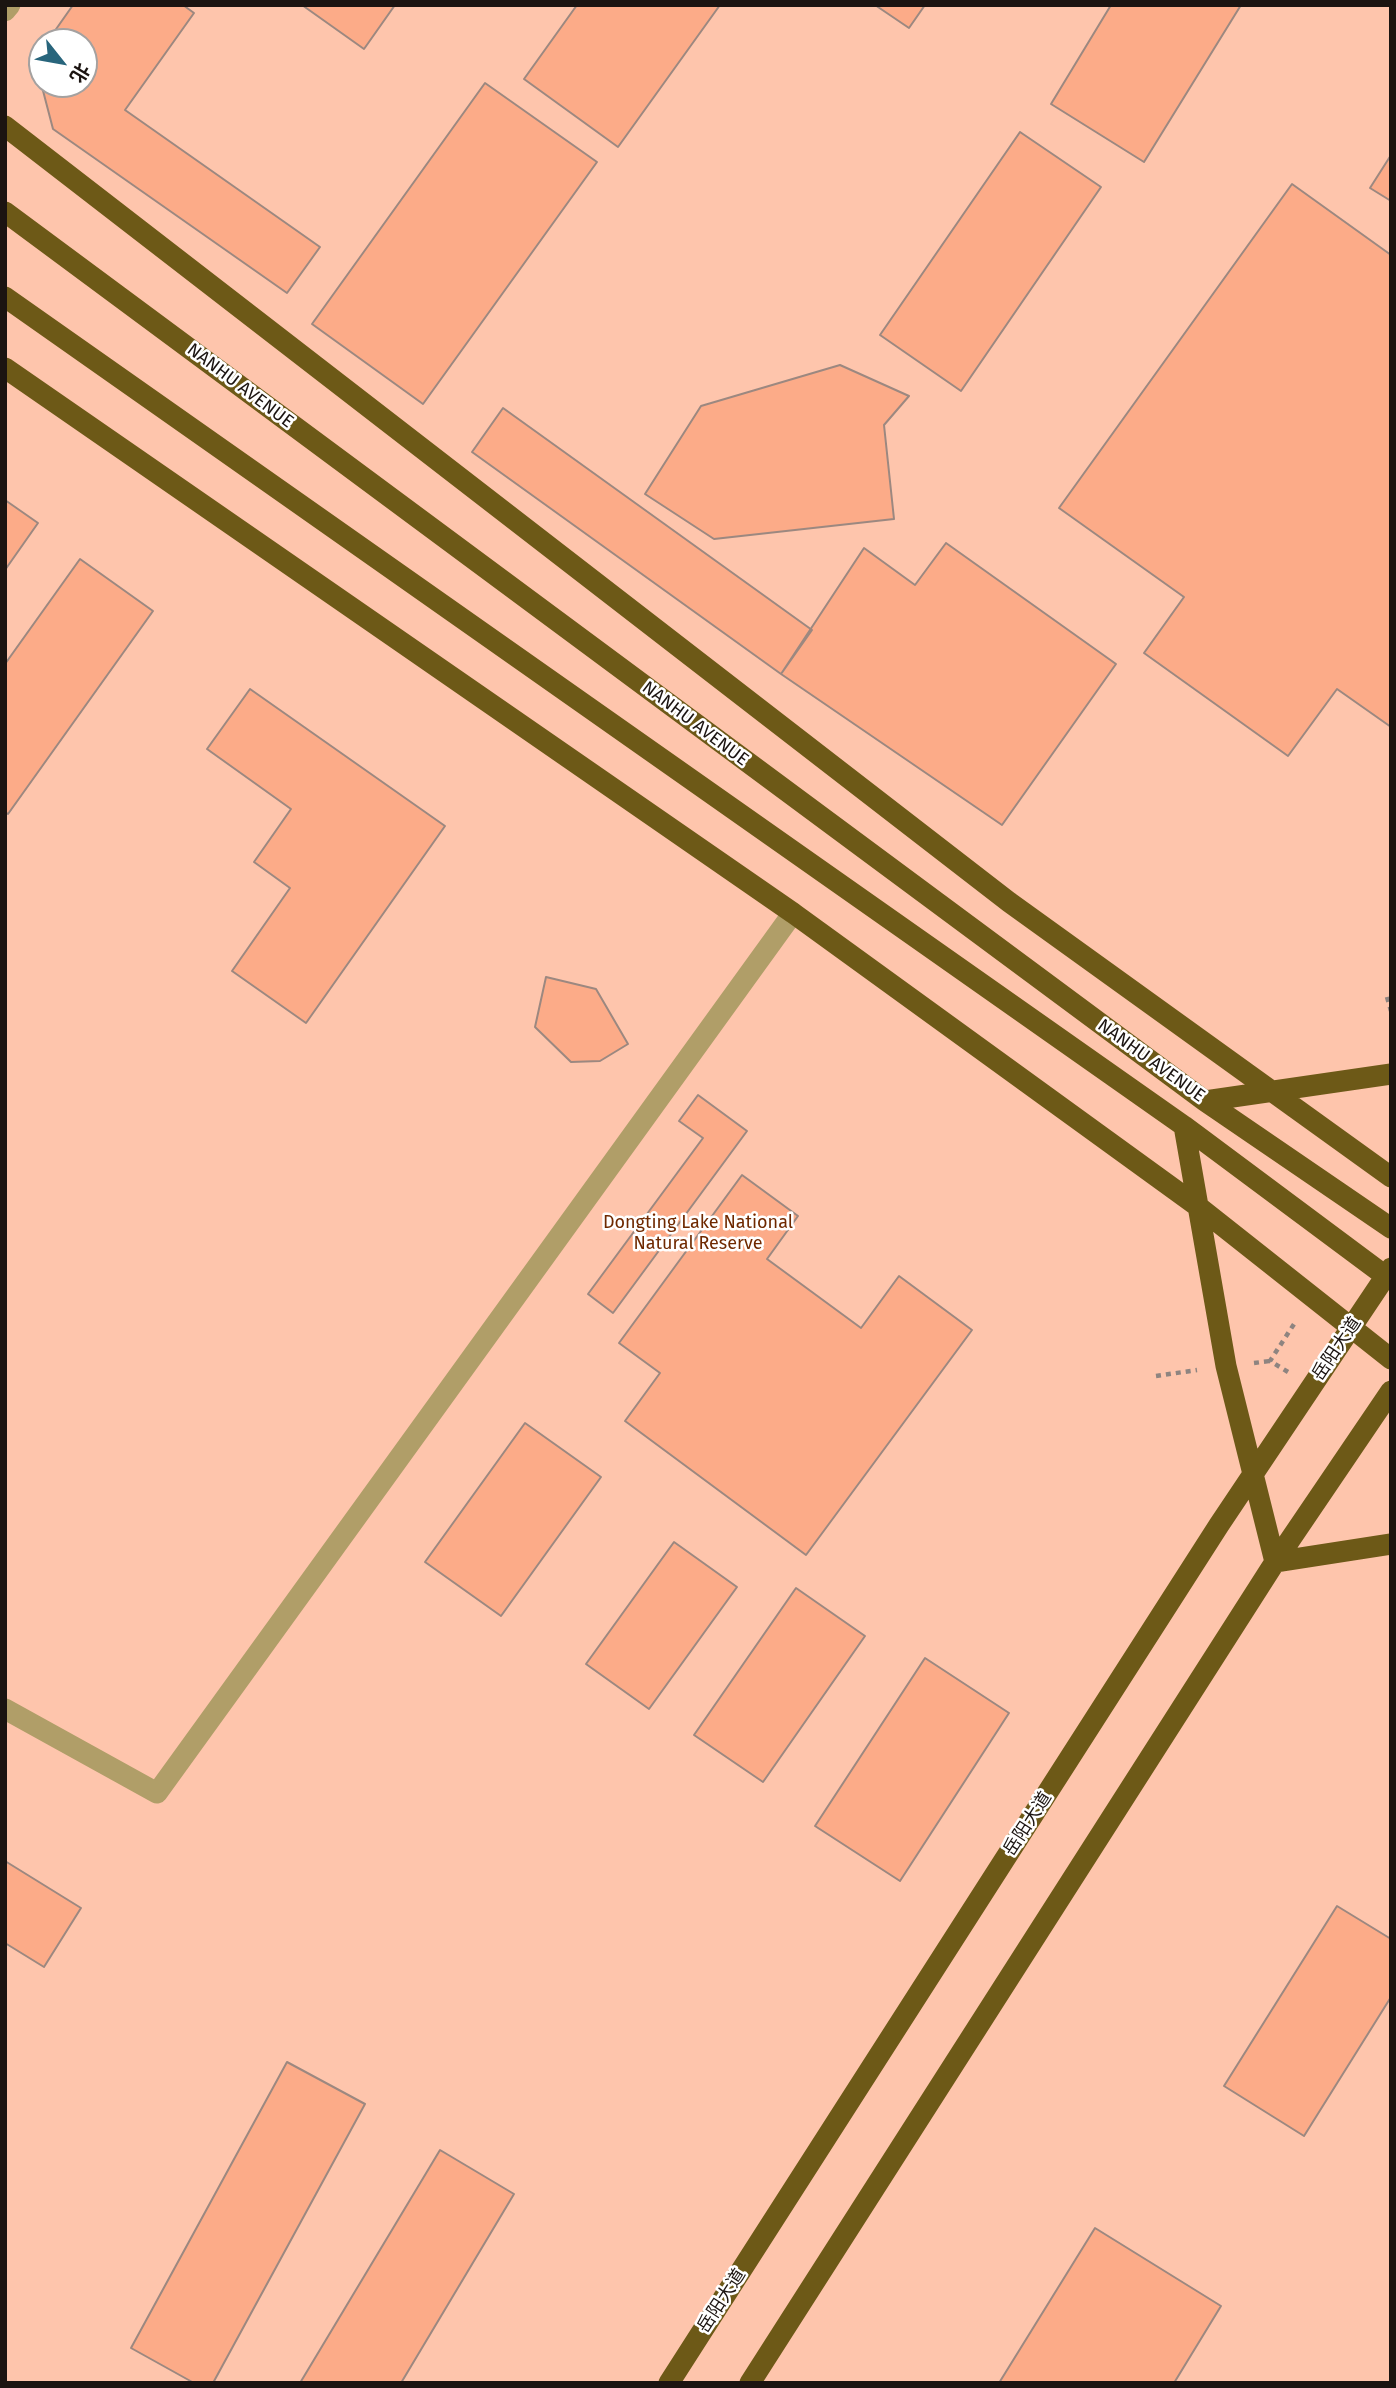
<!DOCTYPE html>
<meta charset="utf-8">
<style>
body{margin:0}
#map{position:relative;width:1396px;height:2388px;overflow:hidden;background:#fcf0ea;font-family:"Fira Sans","Noto Sans SC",sans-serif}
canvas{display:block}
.frame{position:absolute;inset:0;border:7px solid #1b1411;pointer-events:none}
.north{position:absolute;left:28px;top:28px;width:70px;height:70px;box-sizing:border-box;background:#fff;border:2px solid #a4a1a0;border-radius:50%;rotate:121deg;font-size:19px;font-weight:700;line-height:28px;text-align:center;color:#1b1411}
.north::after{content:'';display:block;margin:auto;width:24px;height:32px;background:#28657c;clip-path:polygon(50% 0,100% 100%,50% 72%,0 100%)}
</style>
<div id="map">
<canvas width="1396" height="2388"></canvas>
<div class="frame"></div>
<div class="north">北</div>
</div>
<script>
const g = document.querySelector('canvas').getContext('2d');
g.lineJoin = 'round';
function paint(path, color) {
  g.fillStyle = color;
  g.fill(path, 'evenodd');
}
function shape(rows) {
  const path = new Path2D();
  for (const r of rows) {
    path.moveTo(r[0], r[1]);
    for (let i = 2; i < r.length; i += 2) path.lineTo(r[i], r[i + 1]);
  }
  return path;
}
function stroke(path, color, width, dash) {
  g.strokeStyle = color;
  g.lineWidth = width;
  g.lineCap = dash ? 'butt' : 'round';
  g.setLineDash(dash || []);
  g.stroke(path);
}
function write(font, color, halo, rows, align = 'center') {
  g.font = font + ' "Fira Sans","Noto Sans SC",sans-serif';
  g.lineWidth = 5;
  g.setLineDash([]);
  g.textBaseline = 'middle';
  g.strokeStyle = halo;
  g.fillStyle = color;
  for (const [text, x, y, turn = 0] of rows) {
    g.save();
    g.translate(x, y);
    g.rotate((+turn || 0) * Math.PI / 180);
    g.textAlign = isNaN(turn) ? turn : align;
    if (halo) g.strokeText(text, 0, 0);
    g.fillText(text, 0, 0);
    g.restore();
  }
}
paint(shape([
 [5,5,1391,5,1391,2383,5,2383],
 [42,42,84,42,84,84,42,84]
]), '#fec5ac');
const building = shape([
 [73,5,183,5,194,13,125,110,320,247,287,293,53,129,35,60,42,50,42,84,84,84,84,42,47,42,73,5],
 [302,5,395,5,364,49,302,5],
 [577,5,720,5,618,147,524,79,577,5],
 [875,5,925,5,909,28,875,5],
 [1111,5,1241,5,1144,162,1051,104,1111,5],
 [485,83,597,162,423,404,312,324,485,83],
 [1020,132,1101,187,961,391,880,335,1020,132],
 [1391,155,1391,201,1370,188,1391,155],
 [1292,184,1391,255,1391,727,1337,689,1288,756,1144,653,1184,597,1059,508,1292,184],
 [840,365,909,396,884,425,894,519,714,539,645,494,701,406,840,365],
 [503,408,812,630,781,674,472,452,503,408],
 [5,500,38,523,5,570,5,500],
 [946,543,1116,664,1002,825,781,674,864,548,915,585,946,543],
 [80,559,153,611,8,814,5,812,5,664,80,559],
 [250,689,445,826,306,1023,232,971,290,888,254,862,291,809,207,749,250,689],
 [546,977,596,989,628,1044,600,1061,571,1062,535,1027,546,977],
 [698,1095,747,1131,613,1313,588,1294,703,1138,679,1121,698,1095],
 [742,1175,798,1216,767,1259,861,1328,899,1276,972,1330,806,1555,625,1421,660,1373,619,1343,742,1175],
 [525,1423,601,1477,501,1616,425,1562,525,1423],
 [674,1542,737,1587,649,1709,586,1664,674,1542],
 [796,1588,865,1636,763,1782,694,1735,796,1588],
 [925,1658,1009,1713,900,1881,815,1826,925,1658],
 [5,1861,81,1908,44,1967,5,1943,5,1861],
 [1337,1906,1391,1939,1391,1997,1304,2136,1224,2086,1337,1906],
 [287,2062,365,2104,213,2383,194,2383,131,2348,287,2062],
 [440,2150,514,2194,401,2383,300,2383,440,2150],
 [1095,2228,1221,2306,1174,2383,999,2383,1095,2228]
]);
paint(building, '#fcab88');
stroke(building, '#9c8880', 2);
stroke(shape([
 [1387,997,1391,1011],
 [1254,1363,1270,1361],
 [1288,1372,1270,1361,1296,1321],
 [1156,1376,1197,1370]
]), '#8e8480', 4.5, [5, 5]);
stroke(shape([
 [5,11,10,5],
 [5,1709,157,1793,793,913]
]), '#b09e68', 21);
stroke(shape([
 [5,126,1009,902,1391,1177],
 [5,212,1205,1101,1391,1228],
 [5,297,1184,1126,1391,1280],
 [5,368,793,913,1200,1208,1391,1359],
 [1205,1101,1391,1074],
 [1184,1126,1226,1366,1275,1562,1391,1544],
 [669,2383,1219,1525,1391,1268],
 [750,2383,1275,1562,1391,1391]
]), '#6d5917', 21);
write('18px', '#1b1411', '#fff', [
 ["NANHU AVENUE",240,386,37],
 ["NANHU AVENUE",695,724,37],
 ["NANHU AVENUE",1151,1061,36],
 ["岳阳大道",1337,1349,-56],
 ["岳阳大道",1028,1824,-57],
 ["岳阳大道",722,2301,-57]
]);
write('18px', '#6f2900', '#fff', [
 ["Dongting Lake National",698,1223],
 ["Natural Reserve",698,1244]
]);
</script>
